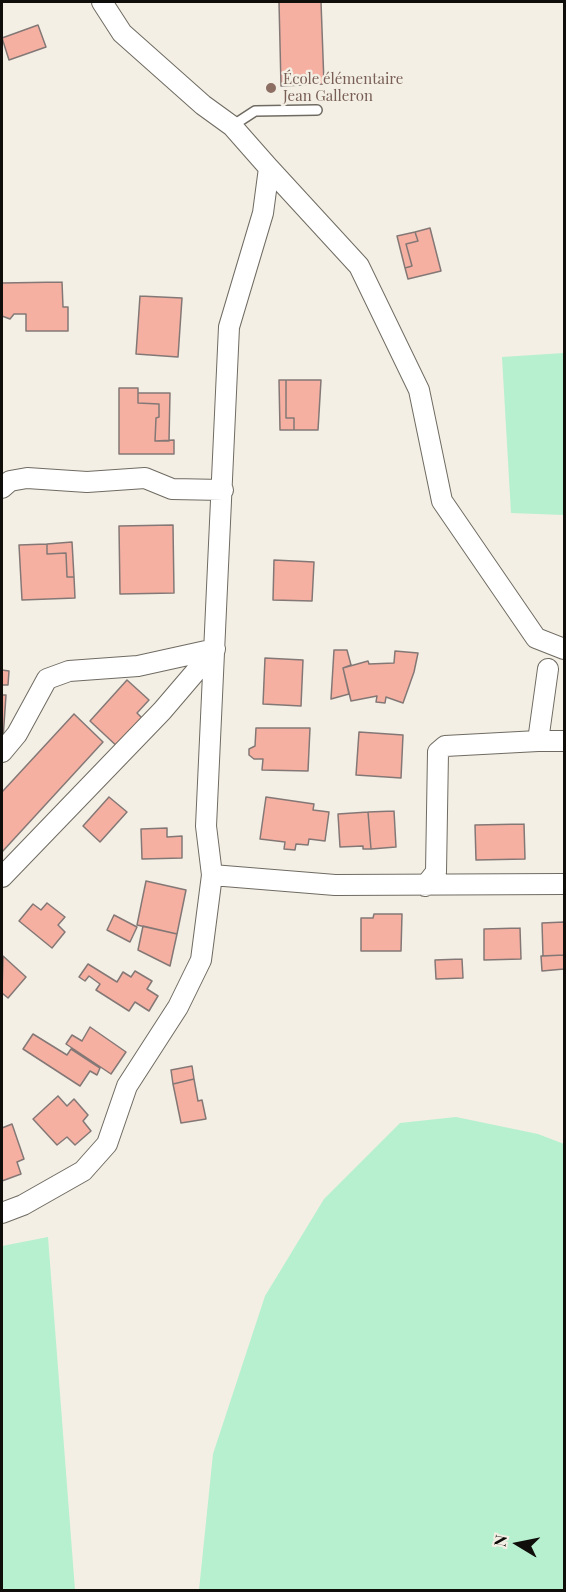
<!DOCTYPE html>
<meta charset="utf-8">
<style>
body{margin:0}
#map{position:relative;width:566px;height:1592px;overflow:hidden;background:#f3efe4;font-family:"Playfair Display",serif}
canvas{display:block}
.frame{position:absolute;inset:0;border:3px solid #100e0b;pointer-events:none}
.north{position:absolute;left:488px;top:1514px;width:60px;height:60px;-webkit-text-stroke:4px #f3efe4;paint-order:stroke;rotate:280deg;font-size:16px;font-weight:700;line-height:24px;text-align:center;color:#100e0b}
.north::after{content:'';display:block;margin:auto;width:21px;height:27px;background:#100e0b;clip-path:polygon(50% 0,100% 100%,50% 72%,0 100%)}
</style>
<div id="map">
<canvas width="566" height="1592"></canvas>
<div class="frame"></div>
<div class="north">N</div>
</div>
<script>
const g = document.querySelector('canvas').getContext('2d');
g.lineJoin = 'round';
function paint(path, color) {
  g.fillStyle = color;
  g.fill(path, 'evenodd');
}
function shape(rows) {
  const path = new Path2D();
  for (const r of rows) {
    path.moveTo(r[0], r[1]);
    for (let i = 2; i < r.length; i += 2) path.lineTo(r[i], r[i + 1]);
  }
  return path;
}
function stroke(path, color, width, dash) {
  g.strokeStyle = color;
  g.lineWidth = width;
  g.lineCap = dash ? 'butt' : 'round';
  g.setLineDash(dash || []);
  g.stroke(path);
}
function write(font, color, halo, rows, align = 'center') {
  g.font = font + ' "Playfair Display",serif';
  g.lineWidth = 4.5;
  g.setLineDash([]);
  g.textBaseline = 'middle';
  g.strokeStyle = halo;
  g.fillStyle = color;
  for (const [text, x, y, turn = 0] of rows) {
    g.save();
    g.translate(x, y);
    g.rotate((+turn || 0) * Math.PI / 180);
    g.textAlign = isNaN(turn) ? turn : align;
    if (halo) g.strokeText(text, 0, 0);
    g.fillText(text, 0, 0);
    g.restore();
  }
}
paint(shape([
 [564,353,564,515,511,513,502,357],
 [456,1117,538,1134,564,1144,564,1590,199,1590,213,1454,265,1296,324,1199,400,1123],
 [48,1237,75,1590,2,1590,2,1246]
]), '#b6f0cf');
const building = shape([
 [279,2,321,2,324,84,281,86,279,2],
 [38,25,46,47,9,60,2,38,38,25],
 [430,228,441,271,408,279,405,268,412,266,406,244,418,241,415,232,430,228],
 [415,232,418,241,406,244,412,266,405,268,397,236,415,232],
 [62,282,63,307,68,307,68,331,26,331,26,314,14,314,10,319,2,316,2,283,62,282],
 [140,296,182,298,178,357,136,354,140,296],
 [279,380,286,380,286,418,294,418,294,430,280,430,279,380],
 [286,380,321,380,318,430,294,430,294,418,286,418,286,380],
 [119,388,138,388,138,403,159,404,159,417,156,418,155,441,174,440,174,454,119,454,119,388],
 [138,393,170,393,169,441,155,441,156,418,159,417,159,404,138,403,138,393],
 [173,525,174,593,120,594,119,526,173,525],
 [72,542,74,577,67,577,66,553,47,554,47,544,72,542],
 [47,544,47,554,66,553,67,577,74,577,75,598,22,600,19,545,47,544],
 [274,560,314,562,312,601,273,600,274,560],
 [334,650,347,650,351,665,343,668,349,694,331,699,334,650],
 [395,651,418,653,414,672,403,703,386,697,385,703,376,702,377,696,351,701,343,668,368,661,369,664,394,663,395,651],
 [265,658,303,660,301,706,263,704,265,658],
 [2,670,9,671,8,685,2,685,2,670],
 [127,680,149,700,137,713,145,721,120,749,90,721,127,680],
 [2,695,6,695,3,739,2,739,2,695],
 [74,714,103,742,2,852,2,792,74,714],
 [256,728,310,728,308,771,262,770,263,759,254,759,249,755,249,749,255,746,256,728],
 [359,732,403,735,401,778,356,775,359,732],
 [109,797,127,812,100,842,83,826,109,797],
 [266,797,314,804,313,810,329,812,325,841,309,839,308,845,296,844,295,850,284,849,285,842,260,839,266,797],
 [394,811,396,847,371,849,368,812,394,811],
 [368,812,371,849,363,849,363,846,340,847,338,814,368,812],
 [524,824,525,859,476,860,475,825,524,824],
 [167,828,167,837,182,836,182,858,142,859,141,829,167,828],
 [146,881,186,890,177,934,137,925,146,881],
 [47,903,65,917,58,925,65,932,52,948,19,921,33,904,41,910,47,903],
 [374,914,402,914,401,951,361,951,361,918,373,918,374,914],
 [114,915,137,927,130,942,107,930,114,915],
 [564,922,564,955,543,956,542,923,564,922],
 [143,926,177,934,170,966,138,950,143,926],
 [520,928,521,959,484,960,484,929,520,928],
 [564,955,564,969,542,971,541,956,564,955],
 [3,956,26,977,8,998,2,993,3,956],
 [462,959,463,978,436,979,435,960,462,959],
 [88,964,117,982,123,972,131,977,135,971,152,981,147,989,158,996,149,1011,135,1002,129,1011,96,990,100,984,89,976,85,981,79,977,88,964],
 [90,1027,126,1052,111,1074,66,1044,72,1035,82,1041,90,1027],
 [33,1034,67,1055,71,1049,100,1068,97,1075,90,1071,80,1086,23,1049,33,1034],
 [192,1066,194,1079,173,1084,171,1070,192,1066],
 [194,1079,198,1101,202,1100,206,1119,181,1123,173,1084,194,1079],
 [58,1096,67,1106,74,1099,88,1115,83,1121,91,1131,75,1145,67,1137,57,1145,33,1119,58,1096],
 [12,1124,24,1159,17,1162,21,1174,2,1181,2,1128,12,1124]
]);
paint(building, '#f5b0a2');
stroke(building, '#847876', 1.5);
const service = shape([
 [232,126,255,111,317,110]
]);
const minor = shape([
 [269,168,359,266,419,390,442,501,536,638,564,649],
 [2,488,10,481,27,478,87,482,145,478,172,489,223,490],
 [538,741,548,669],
 [2,752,17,734,47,679,69,671,138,666,215,649],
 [212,875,335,885,564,884],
 [2,877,162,711,215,649],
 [425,886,436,872,438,752,445,746,538,741,564,741],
 [2,1213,23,1205,83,1171,107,1144,127,1086,178,1007,201,960,212,875,206,826,229,327,263,213,269,168,232,126,203,105,122,33,102,2]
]);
stroke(service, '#6f6b62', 12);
stroke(minor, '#6f6b62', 22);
stroke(service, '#fff', 9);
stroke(minor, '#fff', 20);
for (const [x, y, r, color] of [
 [271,88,6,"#8d6e63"]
]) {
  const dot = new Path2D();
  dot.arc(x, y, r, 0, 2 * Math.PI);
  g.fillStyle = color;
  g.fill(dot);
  stroke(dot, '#f3efe4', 2);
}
write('15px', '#785e54', '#f3efe4', [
 ["École élémentaire",283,79],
 ["Jean Galleron",283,96]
], 'left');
</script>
